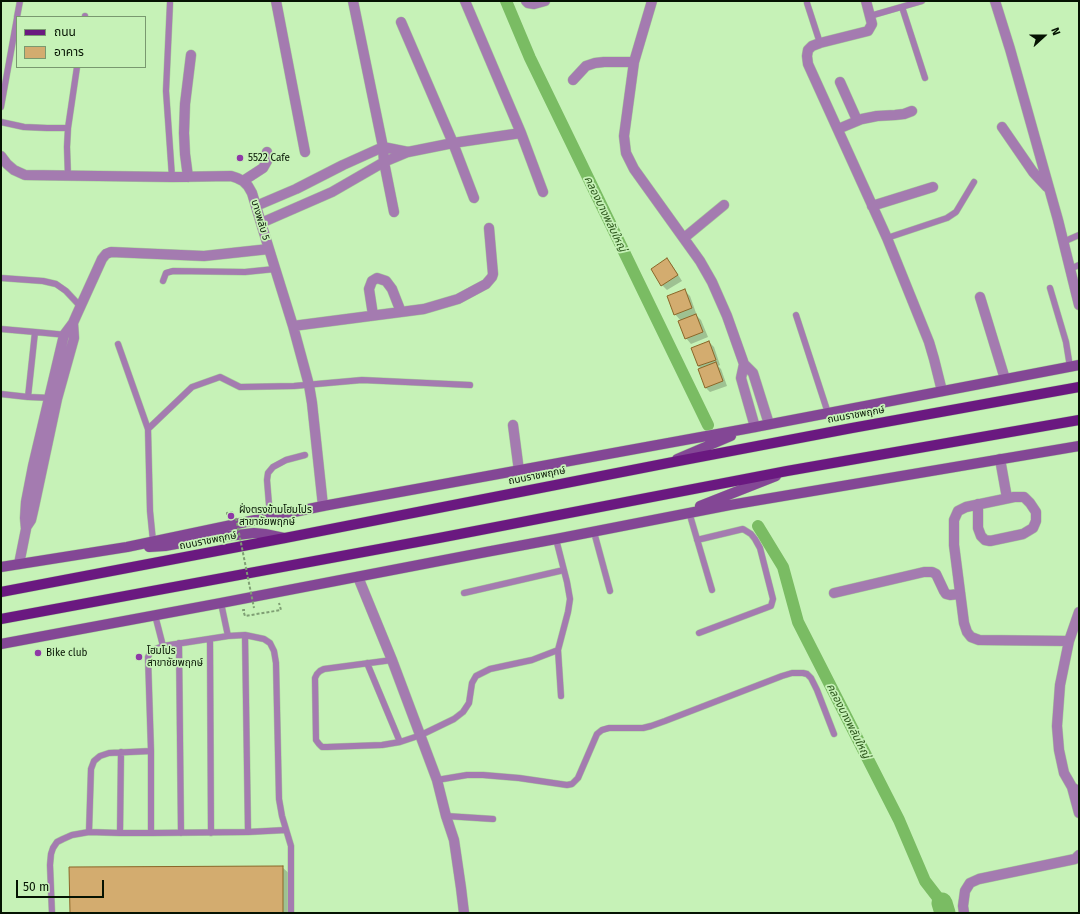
<!DOCTYPE html>
<meta charset="utf-8">
<style>
body{margin:0}
#map{position:relative;width:1080px;height:914px;overflow:hidden;background:#c6f2b7;font-family:"Fira Sans","Noto Sans Thai",sans-serif}
canvas{display:block}
.frame{position:absolute;inset:0;border:2px solid #051302;pointer-events:none}
.legend{position:absolute;left:16px;top:16px;width:130px;height:52px;box-sizing:border-box;background:#c6f2b7;border:1px solid #79996f;margin:0;padding:5px 7px;list-style:none;font-size:12px;color:#051302}
.legend li{display:flex;align-items:center;gap:8px;height:20px}
.legend b{width:20px;border:1px solid #79996f}
.north{position:absolute;left:1024px;top:16px;width:40px;height:40px;-webkit-text-stroke:3px #c6f2b7;paint-order:stroke;rotate:69deg;font-size:11px;font-weight:700;line-height:16px;text-align:center;color:#051302}
.north::after{content:'';display:block;margin:auto;width:14px;height:18px;background:#051302;clip-path:polygon(50% 0,100% 100%,50% 72%,0 100%)}
.scale{position:absolute;left:16px;top:880px;width:88px;height:18px;box-sizing:border-box;border:2px solid #051302;border-top:0;padding-left:5px;font-size:12px;line-height:14px;white-space:nowrap;color:#051302;-webkit-text-stroke:3px #c6f2b7;paint-order:stroke}
</style>
<div id="map">
<canvas width="1080" height="914"></canvas>
<div class="frame"></div>
<ul class="legend">
<li><b style="height:5px;background:#6a1980"></b>ถนน</li>
<li><b style="height:11px;background:#d3ac6f"></b>อาคาร</li>
</ul>
<div class="north">N</div>
<div class="scale">50 m</div>
</div>
<script>
const g = document.querySelector('canvas').getContext('2d');
g.lineJoin = 'round';
function paint(path, color) {
  g.fillStyle = color;
  g.fill(path, 'evenodd');
}
function shape(rows) {
  const path = new Path2D();
  for (const r of rows) {
    path.moveTo(r[0], r[1]);
    for (let i = 2; i < r.length; i += 2) path.lineTo(r[i], r[i + 1]);
  }
  return path;
}
function stroke(path, color, width, dash) {
  g.strokeStyle = color;
  g.lineWidth = width;
  g.lineCap = dash ? 'butt' : 'round';
  g.setLineDash(dash || []);
  g.stroke(path);
}
function write(font, color, halo, rows, align = 'center') {
  g.font = font + ' "Fira Sans","Noto Sans Thai",sans-serif';
  g.lineWidth = 3.5;
  g.setLineDash([]);
  g.textBaseline = 'middle';
  g.strokeStyle = halo;
  g.fillStyle = color;
  for (const [text, x, y, turn = 0] of rows) {
    g.save();
    g.translate(x, y);
    g.rotate((+turn || 0) * Math.PI / 180);
    g.textAlign = isNaN(turn) ? turn : align;
    if (halo) g.strokeText(text, 0, 0);
    g.fillText(text, 0, 0);
    g.restore();
  }
}
paint(shape([
 [667,260,672,265,682,281,667,290,662,285],
 [685,291,690,296,696,313,695,314,701,320,708,337,691,344,686,338,681,321,675,314],
 [709,342,714,347,720,365,718,366,721,369,727,386,710,392,705,387,701,369,698,366,692,349],
 [282,867,293,877,293,913,71,913]
]), '#0003');
stroke(shape([
 [506,1,530,58,708,425],
 [758,526,783,567,798,622,899,820,925,881,942,903]
]), '#7abc63', 12);
stroke(shape([
 [942,903,945,913]
]), '#7abc63', 21);
const building = shape([
 [667,258,678,275,661,286,651,269,667,258],
 [685,289,692,308,674,315,667,296,685,289],
 [696,314,703,332,685,339,678,321,696,314],
 [709,341,716,360,698,366,691,348,709,341],
 [716,362,723,381,705,388,698,369,716,362],
 [283,866,283,913,70,913,69,867,283,866]
]);
paint(building, '#d3ac6f');
stroke(building, '#8a6628', 1);
const service = shape([
 [170,3,166,91,172,177],
 [807,3,820,43],
 [902,7,925,78],
 [870,16,922,1],
 [17,17,20,1],
 [85,17,85,16],
 [1,107,17,18],
 [1,122,24,127,47,128,68,128],
 [68,177,67,147,68,128,77,67],
 [887,238,947,218,956,212,974,182],
 [1063,242,1079,235],
 [1070,269,1079,265],
 [1,278,43,281,56,284,66,291,80,306],
 [163,281,166,273,173,271,245,272,275,269],
 [1050,288,1066,342,1070,367],
 [796,315,828,413],
 [1,329,35,332,28,397,1,394],
 [35,332,67,335],
 [118,344,148,429,150,511,153,541],
 [28,397,52,398],
 [148,429,192,387,220,377,240,387,294,386,362,380,470,385],
 [689,512,712,590],
 [270,517,267,480,268,473,273,467,286,460,305,455],
 [594,532,610,591],
 [697,540,743,529,751,534,755,539,760,548,773,599,771,606,699,633],
 [464,593,564,570],
 [221,603,228,636,245,635,264,639,270,643,274,651,276,663,279,799,282,816,291,846,291,913],
 [155,615,163,646,153,650,150,653,148,657,151,751,151,833,248,832,286,830],
 [245,635,248,832],
 [210,639,211,833],
 [179,643,181,833],
 [163,646,228,636],
 [558,650,561,696],
 [392,660,324,669,320,671,317,674,315,678,316,740,319,744,322,747,327,747,382,745,400,742,421,735,454,719,463,712,469,703,472,683,476,676,490,669,532,660,558,650,568,612,570,599,567,582,556,539],
 [367,663,400,742],
 [121,752,120,833,151,833],
 [437,780,467,775,483,775,519,778,567,785,572,784,578,778,597,734,602,730,609,728,643,728,651,726,665,721,782,676,792,673,803,673,807,674,811,678,817,690,834,734],
 [446,816,493,819],
 [89,832,120,833],
 [52,913,50,865,51,854,53,848,57,842,63,839,72,835,89,832,91,769,94,761,100,756,109,753,151,751]
]);
const minor = shape([
 [276,1,305,152],
 [353,1,383,147,384,162,394,212],
 [465,1,521,133,543,192],
 [526,1,528,3,534,4,545,1],
 [652,1,634,62,624,136,626,153,634,169,700,261,712,282,727,316,744,364,753,373,769,424],
 [866,1,872,24,868,31,820,43,812,46,808,50,807,56,808,64,887,238,929,342,934,359,942,391],
 [995,1,1010,49,1058,220,1079,305],
 [401,22,453,143,474,198],
 [573,80,586,66,595,63,604,62,634,62],
 [840,82,857,120],
 [1002,127,1033,172,1047,187],
 [838,129,862,119,877,116,895,115,904,114,912,111],
 [1,156,7,164,14,170,25,175,172,177,231,176,237,178,243,181,248,186,252,193,261,223,269,249,293,326,309,385,312,403,323,506],
 [188,177,185,154,184,133,185,104,191,55],
 [243,181,263,168,267,161,267,152],
 [256,206,296,189,343,165,383,147,408,152],
 [872,206,933,187],
 [261,223,332,192,384,162,408,152,453,143,521,133],
 [684,238,724,205],
 [980,297,1005,379],
 [373,315,369,289,372,281,377,278,386,281,392,289,401,312],
 [293,326,424,309,458,299,486,284,492,277,493,274,489,228],
 [744,364,741,378,755,427],
 [513,425,519,471],
 [1000,459,1007,498],
 [978,504,978,528,981,536,985,540,990,541,1023,534,1033,528,1036,521,1036,512,1030,503,1024,497,1014,497,966,507,958,511,954,520,954,545,964,623,967,632,971,637,979,640,1069,641],
 [27,526,31,520,34,507,57,399,74,338,73,323],
 [19,564,26,529,25,518,26,502,33,466,64,335,73,323,77,314,102,259,106,254,111,252,204,256,269,249],
 [358,577,392,660,437,780,446,816,454,840,461,888,464,913],
 [834,593,924,572,932,572,936,574,944,591,946,594,950,595,959,594],
 [1079,612,1069,641,1060,685,1057,726,1059,750,1064,773,1072,787,1079,792],
 [1072,787,1079,813],
 [964,913,963,906,965,891,970,883,979,879,1075,859,1079,855]
]);
const secondary = shape([
 [677,459,731,436],
 [700,506,776,476],
 [149,547,165,546,203,539,254,533,265,534,284,538],
 [1,567,127,547,260,519,323,506,745,429,1079,365],
 [1,644,221,603,486,552,556,539,730,505,1079,446]
]);
const primary = shape([
 [1,592,285,538,668,463,852,428,1079,387],
 [1,619,439,538,787,471,1079,420]
]);
stroke(service, '#a7ce9a', 7);
stroke(minor, '#a7ce9a', 11);
stroke(secondary, '#a7ce9a', 11);
stroke(primary, '#a7ce9a', 11);
stroke(shape([
 [227,515,227,513,234,512],
 [245,610,243,610,245,616,281,610,279,603]
]), '#7f9f74', 2, [3, 2]);
stroke(service, '#a47bb0', 6);
stroke(minor, '#a47bb0', 10);
stroke(secondary, '#834795', 10);
stroke(primary, '#6a1980', 10);
stroke(shape([
 [236,518,254,608]
]), '#7f9f74', 2, [3, 2]);
for (const [x, y, r, color] of [
 [240,158,4,"#8e39a6"],
 [231,516,4,"#8e39a6"],
 [38,653,4,"#8e39a6"],
 [139,657,4,"#8e39a6"]
]) {
  const dot = new Path2D();
  dot.arc(x, y, r, 0, 2 * Math.PI);
  g.fillStyle = color;
  g.fill(dot);
  stroke(dot, '#c6f2b7', 1.5);
}
write('10px', '#051302', '#c6f2b7', [
 ["5522 Cafe",248,158],
 ["ฝั่งตรงข้ามโฮมโปร",239,510],
 ["สาขาชัยพฤกษ์",239,522],
 ["โฮมโปร",147,651],
 ["สาขาชัยพฤกษ์",147,663],
 ["Bike club",46,653]
], 'left');
write('10px', '#051302', '#c6f2b7', [
 ["บางพลับ 5",260,220,73],
 ["ถนนราชพฤกษ์",856,415,-10],
 ["ถนนราชพฤกษ์",537,476,-11],
 ["ถนนราชพฤกษ์",208,541,-11]
]);
write('italic 11px', '#2b551a', '#c6f2b7', [
 ["คลองบางพลับใหญ่",605,214,64],
 ["คลองบางพลับใหญ่",848,721,63]
]);
</script>
